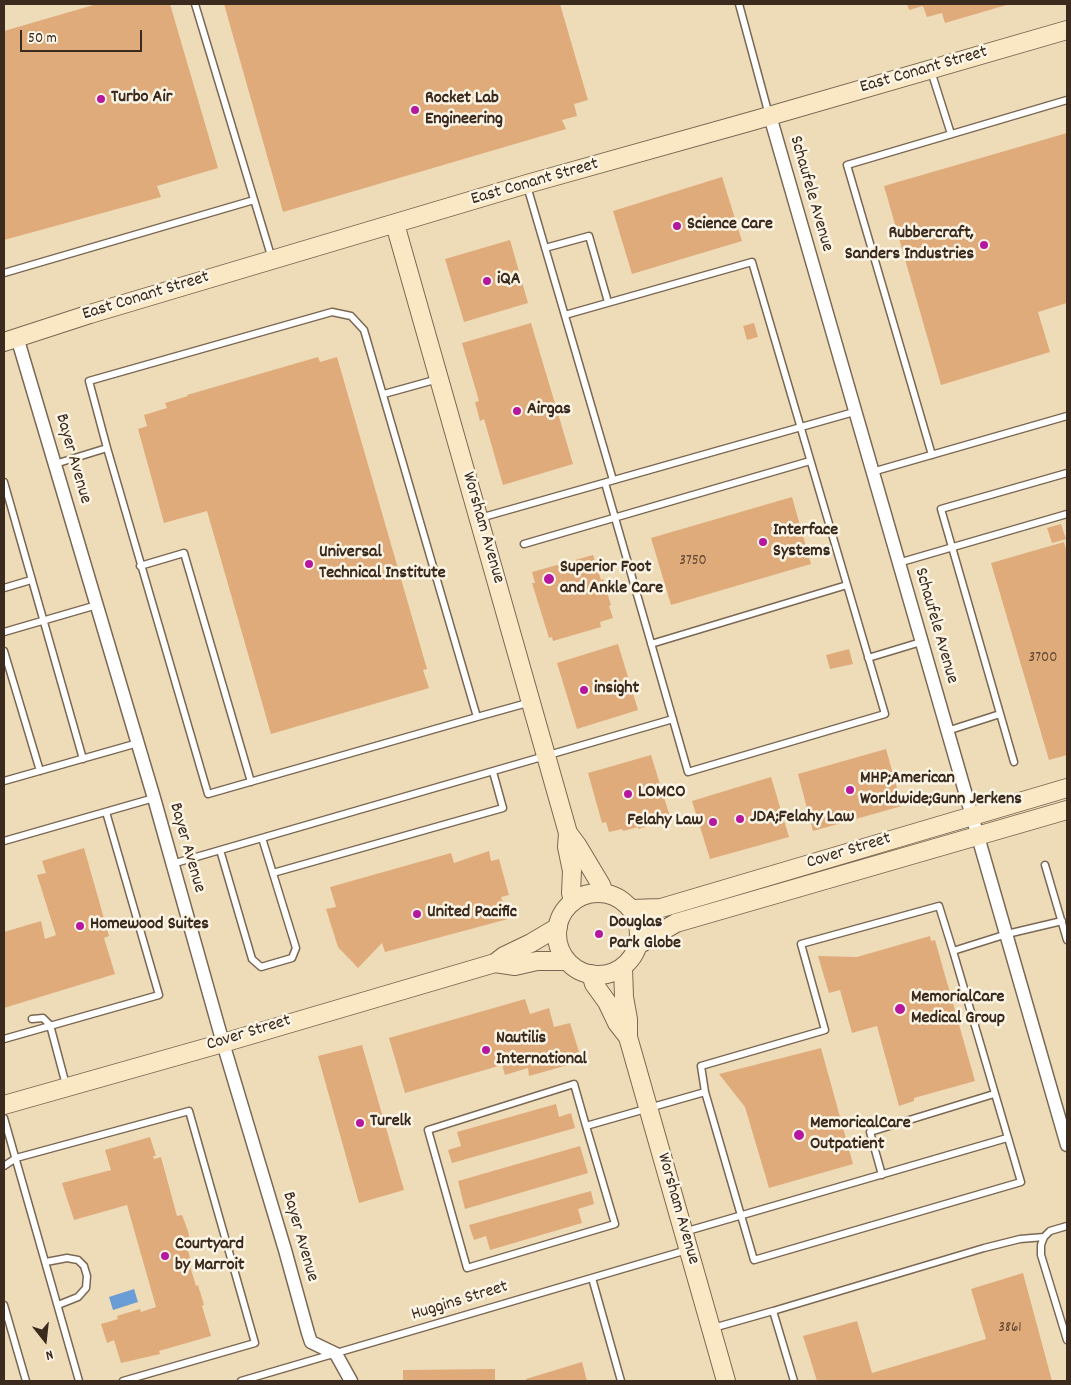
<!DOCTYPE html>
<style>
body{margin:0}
#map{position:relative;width:1071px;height:1385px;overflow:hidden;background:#eedcb9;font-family:Dekko,sans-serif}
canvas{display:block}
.frame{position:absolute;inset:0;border:5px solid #3b2a1e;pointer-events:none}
.north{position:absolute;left:20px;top:1315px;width:50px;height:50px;-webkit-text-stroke:4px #fcf5e5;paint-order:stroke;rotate:164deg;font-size:14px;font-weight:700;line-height:20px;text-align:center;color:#3b2a1e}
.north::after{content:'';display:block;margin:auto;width:18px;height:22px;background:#3b2a1e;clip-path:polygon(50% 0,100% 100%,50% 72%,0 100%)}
.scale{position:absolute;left:20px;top:30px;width:122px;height:22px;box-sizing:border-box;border:2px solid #3b2a1e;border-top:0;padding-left:6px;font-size:15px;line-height:18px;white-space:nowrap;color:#3b2a1e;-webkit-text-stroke:4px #fcf5e5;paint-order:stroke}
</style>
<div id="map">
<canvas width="1071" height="1385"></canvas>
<div class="frame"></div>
<div class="north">N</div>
<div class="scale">50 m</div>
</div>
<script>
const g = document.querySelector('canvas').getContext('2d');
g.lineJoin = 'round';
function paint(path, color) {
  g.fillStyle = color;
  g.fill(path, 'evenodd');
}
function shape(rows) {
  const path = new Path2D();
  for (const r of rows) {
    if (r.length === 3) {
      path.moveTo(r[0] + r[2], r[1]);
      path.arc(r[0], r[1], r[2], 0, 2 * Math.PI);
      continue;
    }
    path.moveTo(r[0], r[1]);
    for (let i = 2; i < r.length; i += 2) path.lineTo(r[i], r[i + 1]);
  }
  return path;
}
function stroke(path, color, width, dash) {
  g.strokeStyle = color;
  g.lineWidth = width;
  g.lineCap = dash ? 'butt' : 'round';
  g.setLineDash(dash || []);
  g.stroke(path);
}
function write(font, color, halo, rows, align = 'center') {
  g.font = font + ' Dekko,sans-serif';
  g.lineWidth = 5;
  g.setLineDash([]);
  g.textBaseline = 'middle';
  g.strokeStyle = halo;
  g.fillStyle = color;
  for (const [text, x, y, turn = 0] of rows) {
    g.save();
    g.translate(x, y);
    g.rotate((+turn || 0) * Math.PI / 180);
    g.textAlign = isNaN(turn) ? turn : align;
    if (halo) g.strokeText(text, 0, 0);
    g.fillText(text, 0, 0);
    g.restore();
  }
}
paint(shape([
 [134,1289,138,1302,113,1310,109,1297]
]), '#6a9dd5');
paint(shape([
 [97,4,170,4,218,168,157,186,161,197,4,240,4,31],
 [224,4,560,4,588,100,574,104,577,116,562,120,566,129,283,212],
 [907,4,1010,4,945,23,942,13,927,17,923,6,909,10],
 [1067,133,1067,303,1038,312,1050,352,941,385,884,186],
 [722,177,742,241,632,274,613,211],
 [510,240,528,303,464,322,445,259],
 [531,323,573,464,503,485,484,419,480,421,475,402,479,401,462,343],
 [754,323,758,337,747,340,743,326],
 [318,357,320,362,337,357,427,669,423,670,429,688,271,734,207,511,164,523,138,429,147,426,144,415,167,408,165,403,188,396,187,395],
 [792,497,811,564,671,605,651,538],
 [1061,524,1066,539,1052,543,1047,528],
 [1064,542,1067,553,1067,755,1049,760,991,563],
 [593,555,601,580,603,579,611,605,609,606,613,618,600,622,601,627,553,641,552,637,549,638,532,583,535,583,532,572],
 [618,644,638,710,577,729,557,663],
 [849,649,853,664,830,669,826,655],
 [886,749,902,806,813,831,798,774],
 [651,755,671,820,638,829,638,827,623,831,622,829,609,832,606,822,602,823,588,773],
 [771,777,789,837,710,859,692,801],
 [84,848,109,936,104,938,115,974,4,1008,4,932,41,921,45,939,56,935,37,875,46,873,42,861],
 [489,851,491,861,499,859,509,895,501,897,508,919,385,952,382,943,358,968,338,947,326,909,336,907,330,887,451,853,454,863],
 [930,936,931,941,935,940,975,1081,914,1098,914,1101,899,1106,877,1026,852,1033,840,990,829,993,818,956,857,957],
 [525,999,530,1014,549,1008,554,1027,570,1023,582,1061,529,1076,528,1068,505,1075,502,1065,405,1093,389,1038],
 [362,1045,404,1190,359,1203,318,1056],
 [821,1048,853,1164,769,1188,745,1107,719,1074],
 [556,1104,559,1117,571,1113,575,1128,452,1163,448,1150,461,1146,457,1132],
 [150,1137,156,1156,153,1156,154,1159,161,1157,177,1216,182,1215,188,1231,191,1246,187,1247,192,1265,190,1266,196,1286,198,1285,204,1305,202,1306,211,1336,159,1351,160,1354,121,1363,114,1340,107,1343,101,1324,118,1319,117,1316,140,1309,141,1312,156,1307,127,1205,74,1220,62,1183,111,1170,105,1150],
 [580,1146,588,1173,465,1209,458,1181],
 [591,1191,594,1204,578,1209,582,1223,490,1250,486,1236,474,1240,469,1225],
 [1023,1273,1052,1381,817,1381,803,1336,857,1321,872,1373,986,1339,971,1289],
 [582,1362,587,1381,526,1381,526,1379],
 [495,1369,495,1381,403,1381,403,1370]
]), '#e0ab7a');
const lane = shape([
 [195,4,272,259],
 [739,4,769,115],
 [931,71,951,134],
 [527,186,613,480],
 [545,248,589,236,608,302],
 [4,273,254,200],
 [565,315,752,262,885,714,688,772,605,483],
 [384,394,438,379],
 [932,455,847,165,1067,100],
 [55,464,107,448,89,381,332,312,351,316,364,330,477,717,208,794,107,448],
 [872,472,1067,416],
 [4,482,83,759],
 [480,518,854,412],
 [524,544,810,461],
 [898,563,1067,514],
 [140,566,184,553,251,782],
 [4,588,31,580],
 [4,632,97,605],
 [651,644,847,585],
 [4,651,40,771],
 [868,658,921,642],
 [477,717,531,702],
 [947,731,1000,714],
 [1014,762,941,509,1067,473],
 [4,781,138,743],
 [4,841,154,798],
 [220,850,252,959,261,967,292,958,296,948,262,838],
 [172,864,673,719],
 [1045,865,1067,940],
 [273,873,503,808,493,772],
 [32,1019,43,1018,50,1025,66,1085],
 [4,1039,159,995,106,812],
 [705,1092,754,1260,1021,1182,953,951],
 [4,1118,79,1381],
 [586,1126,615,1224,467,1268,428,1130,574,1084,586,1126,705,1092,701,1066,825,1030,801,944,939,906,953,951,1007,934,1062,921],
 [4,1166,16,1158,189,1111,255,1343,123,1381],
 [882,1175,870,1132,994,1094],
 [1067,1226,1050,1231,1044,1237,1041,1245,1041,1255,1067,1340],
 [684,1232,1007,1138],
 [46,1262,67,1258,78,1260,84,1266,87,1276,86,1288,78,1297,58,1305],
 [592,1278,621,1381],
 [4,1305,26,1381],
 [773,1311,984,1248,1020,1239,1044,1237],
 [713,1328,773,1311,794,1381],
 [241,1381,687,1250]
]);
const street = shape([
 [770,116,1067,1145],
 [17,337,154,798,223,1043,285,1250,308,1333,311,1342,336,1354,351,1381]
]);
const secondary = shape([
 [395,224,568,833,567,847,572,871,571,893,573,901],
 [4,342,90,314,527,184,752,121,1067,30],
 [568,833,577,845,601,885,604,893],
 [598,934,41],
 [631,909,661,908,1067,788],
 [638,945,676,923,1067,810],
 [495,963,504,956,531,943,558,927],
 [623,967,624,997,628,1019,628,1037,726,1381],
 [591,974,594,984,607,1002,617,1023,628,1037],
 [4,1105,223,1043,495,963,515,966,537,961,567,961]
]);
stroke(lane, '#7a6854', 9);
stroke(street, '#7a6854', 15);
stroke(secondary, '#7a6854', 20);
stroke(lane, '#fff', 6);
stroke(street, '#fff', 12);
stroke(secondary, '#fae7c3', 18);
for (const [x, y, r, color] of [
 [101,99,5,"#b5179e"],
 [415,110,5,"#b5179e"],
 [677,226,5,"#b5179e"],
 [984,245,5,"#b5179e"],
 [487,281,5,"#b5179e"],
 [517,411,5,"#b5179e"],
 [763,542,5,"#b5179e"],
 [309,564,5,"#b5179e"],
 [549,579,6,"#b5179e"],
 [584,690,5,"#b5179e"],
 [850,790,5,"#b5179e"],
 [628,794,5,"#b5179e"],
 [740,819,5,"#b5179e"],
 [713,822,5,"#b5179e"],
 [417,914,5,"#b5179e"],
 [80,926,5,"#b5179e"],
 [599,934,5,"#b5179e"],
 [900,1009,6,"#b5179e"],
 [486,1050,5,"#b5179e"],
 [360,1123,5,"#b5179e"],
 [799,1135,6,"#b5179e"],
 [165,1256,5,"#b5179e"]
]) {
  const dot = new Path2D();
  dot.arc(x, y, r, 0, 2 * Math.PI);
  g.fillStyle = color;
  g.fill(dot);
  stroke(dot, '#fcf5e5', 2);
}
write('15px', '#644a35', null, [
 ["3750",693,562],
 ["3700",1043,659],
 ["3861",1010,1329]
]);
write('18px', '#3b2a1e', '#fcf5e5', [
 ["East Conant Street",924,71,-16],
 ["East Conant Street",535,183,-16],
 ["Schaufele Avenue",810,194,74],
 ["East Conant Street",146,297,-17],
 ["Bayer Avenue",72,459,74],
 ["Worsham Avenue",482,528,74],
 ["Schaufele Avenue",935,626,74],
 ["Bayer Avenue",186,848,74],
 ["Cover Street",849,852,-17],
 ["Cover Street",249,1034,-17],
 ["Worsham Avenue",677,1209,74],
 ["Bayer Avenue",299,1237,74],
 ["Huggins Street",460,1302,-17]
]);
write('bold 18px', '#3b2a1e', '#fcf5e5', [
 ["Turbo Air",111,99],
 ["Rocket Lab",425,100],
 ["Engineering",425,121],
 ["Science Care",687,226],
 ["Rubbercraft,",974,235,"right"],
 ["Sanders Industries",974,256,"right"],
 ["iQA",497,281],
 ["Airgas",527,411],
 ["Interface",773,532],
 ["Systems",773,553],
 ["Universal",319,554],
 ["Technical Institute",319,575],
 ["Superior Foot",560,569],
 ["and Ankle Care",560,590],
 ["insight",594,690],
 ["MHP;American",860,780],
 ["Worldwide;Gunn Jerkens",860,801],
 ["LOMCO",638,794],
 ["JDA;Felahy Law",750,819],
 ["Felahy Law",703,822,"right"],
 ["United Pacific",427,914],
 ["Douglas",609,924],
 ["Park Globe",609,945],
 ["Homewood Suites",90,926],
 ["MemorialCare",911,999],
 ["Medical Group",911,1020],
 ["Nautilis",496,1040],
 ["International",496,1061],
 ["Turelk",370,1123],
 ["MemoricalCare",810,1125],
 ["Outpatient",810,1146],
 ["Courtyard",175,1246],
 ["by Marroit",175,1267]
], 'left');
</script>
